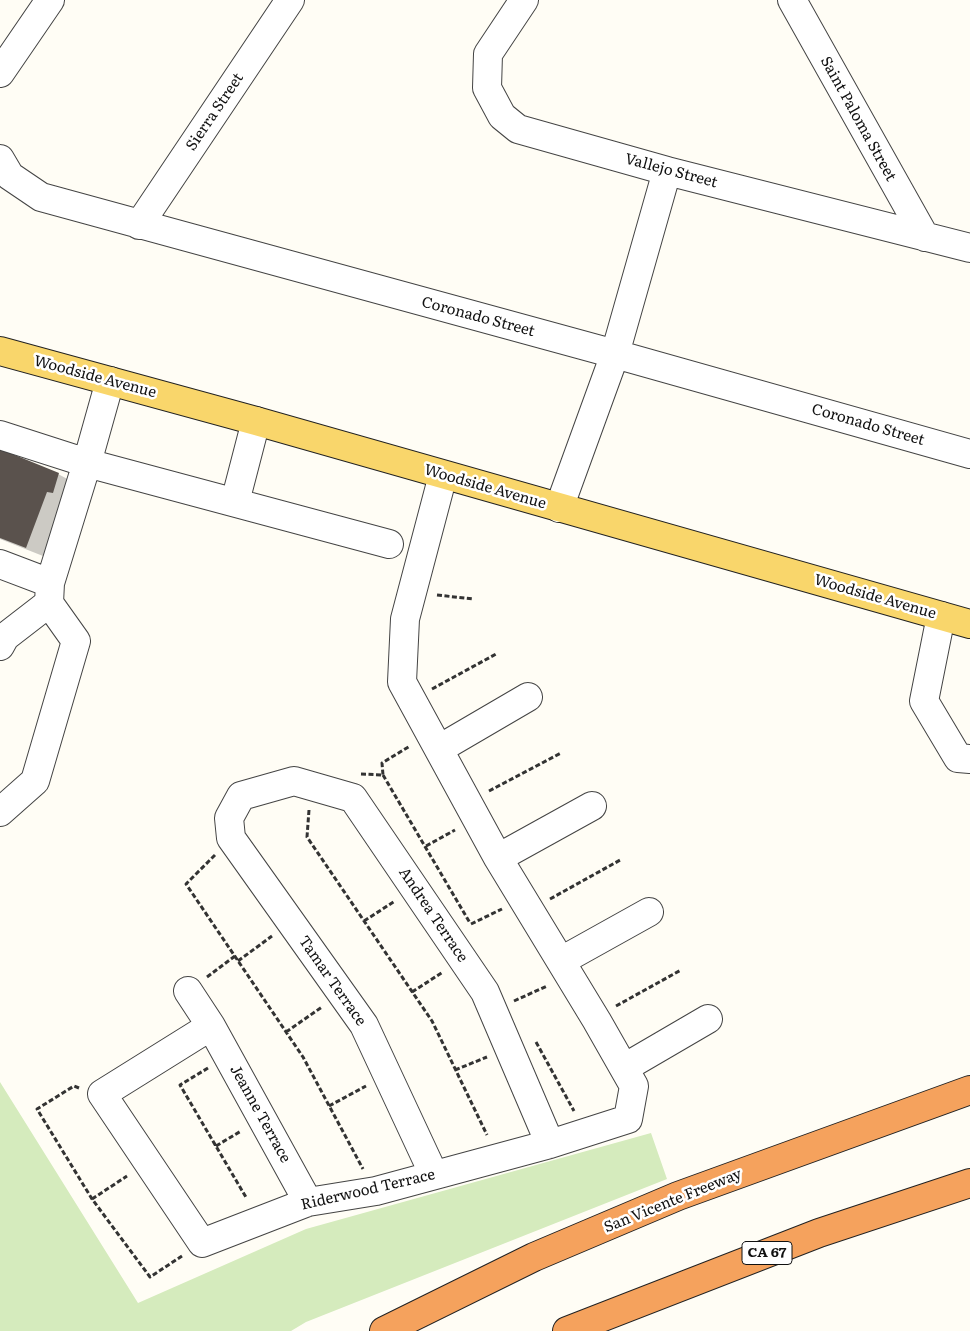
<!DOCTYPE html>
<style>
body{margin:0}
canvas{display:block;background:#fffdf5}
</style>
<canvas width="970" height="1331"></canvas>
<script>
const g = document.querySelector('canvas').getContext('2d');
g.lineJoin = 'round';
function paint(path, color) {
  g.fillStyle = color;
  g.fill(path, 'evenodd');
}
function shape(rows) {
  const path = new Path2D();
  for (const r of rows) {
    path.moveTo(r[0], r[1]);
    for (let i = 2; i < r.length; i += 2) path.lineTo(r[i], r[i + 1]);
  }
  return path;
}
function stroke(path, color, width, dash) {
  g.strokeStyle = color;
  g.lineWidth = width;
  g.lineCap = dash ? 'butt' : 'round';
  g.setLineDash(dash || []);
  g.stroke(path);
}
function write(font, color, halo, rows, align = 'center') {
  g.font = font + ' Literata,serif';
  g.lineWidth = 5;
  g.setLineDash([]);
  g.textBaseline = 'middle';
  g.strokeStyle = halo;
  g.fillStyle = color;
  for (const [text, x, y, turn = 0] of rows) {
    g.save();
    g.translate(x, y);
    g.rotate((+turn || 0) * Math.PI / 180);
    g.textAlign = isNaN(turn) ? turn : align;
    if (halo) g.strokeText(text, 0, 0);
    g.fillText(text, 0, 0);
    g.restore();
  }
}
paint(shape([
 [0,1082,138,1303,306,1229,651,1133,667,1179,306,1322,291,1331,0,1331]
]), '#d5ebbd');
paint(shape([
 [0,450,58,474,75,483,63,501,43,556,0,539]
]), '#0003');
paint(shape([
 [0,449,59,473,53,493,47,492,26,548,0,538]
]), '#5a524d');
const minor = shape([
 [524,0,488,54,487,88,502,116,518,129,667,171,970,248],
 [792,0,925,237],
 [0,73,50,0],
 [0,159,10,176,41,197,615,354,970,454],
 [139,225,290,0],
 [0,435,87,463,389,544],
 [235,502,256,421],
 [559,508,615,354,667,171],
 [0,564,50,583],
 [941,616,924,701,958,758,970,759],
 [0,646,5,637,49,603],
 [439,749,528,697],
 [0,812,35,781,76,641,49,603,50,583,87,463,110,381],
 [498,858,592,806],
 [561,961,649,912],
 [188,991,211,1026],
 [624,1068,708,1019],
 [434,1175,364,1025,231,838,229,818,241,796,294,781,353,798,485,992,550,1144],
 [308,1202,211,1026,102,1094,202,1243,308,1202,376,1191,550,1144,628,1119,634,1086,597,1021,498,858,402,682,405,619,443,475]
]);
const major = shape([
 [0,351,256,421,970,624]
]);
const highway = shape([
 [384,1331,534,1257,678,1196,970,1090],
 [567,1331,819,1233,970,1183]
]);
stroke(minor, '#444', 30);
stroke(major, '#222', 30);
stroke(highway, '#222', 30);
stroke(shape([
 [437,595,473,599],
 [432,689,496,654],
 [361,774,383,775,382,763,410,746],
 [383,775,470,923],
 [489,791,561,753],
 [309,810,307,837,432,1021,487,1135],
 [426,846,455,830],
 [215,855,186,884,303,1057,363,1169],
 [550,899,622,859],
 [364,921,395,901],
 [471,924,502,909],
 [238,961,272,936],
 [207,977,235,956],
 [412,992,443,972],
 [514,1001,547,986],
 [616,1006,681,970],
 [286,1032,322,1007],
 [536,1042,574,1111],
 [208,1068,180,1085,247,1199],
 [455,1070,487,1057],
 [79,1088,74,1086,37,1109,92,1199,150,1277,182,1256],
 [329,1106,366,1086],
 [216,1146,241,1131],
 [92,1199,127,1176]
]), '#333', 3, [5, 2.5]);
stroke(minor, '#fff', 28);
stroke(major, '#f9d66b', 28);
stroke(highway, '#f5a25d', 28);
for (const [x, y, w] of [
 [767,1253,50]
]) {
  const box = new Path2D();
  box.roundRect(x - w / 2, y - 11.5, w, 23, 4);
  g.fillStyle = '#fff';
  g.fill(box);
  stroke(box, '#111', 1);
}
write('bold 14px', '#111', null, [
 ["CA 67",767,1253]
]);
write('15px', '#111', '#fff', [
 ["Sierra Street",215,112,-56],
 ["Saint Paloma Street",858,119,61],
 ["Vallejo Street",671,171,15],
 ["Coronado Street",478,317,15],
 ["Woodside Avenue",95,377,15],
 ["Coronado Street",868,425,16],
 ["Woodside Avenue",485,487,16],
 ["Woodside Avenue",875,597,16],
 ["Andrea Terrace",433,915,56],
 ["Tamar Terrace",332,981,55],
 ["Jeanne Terrace",260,1114,61],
 ["Riderwood Terrace",368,1190,-13],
 ["San Vicente Freeway",673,1201,-22]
]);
</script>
